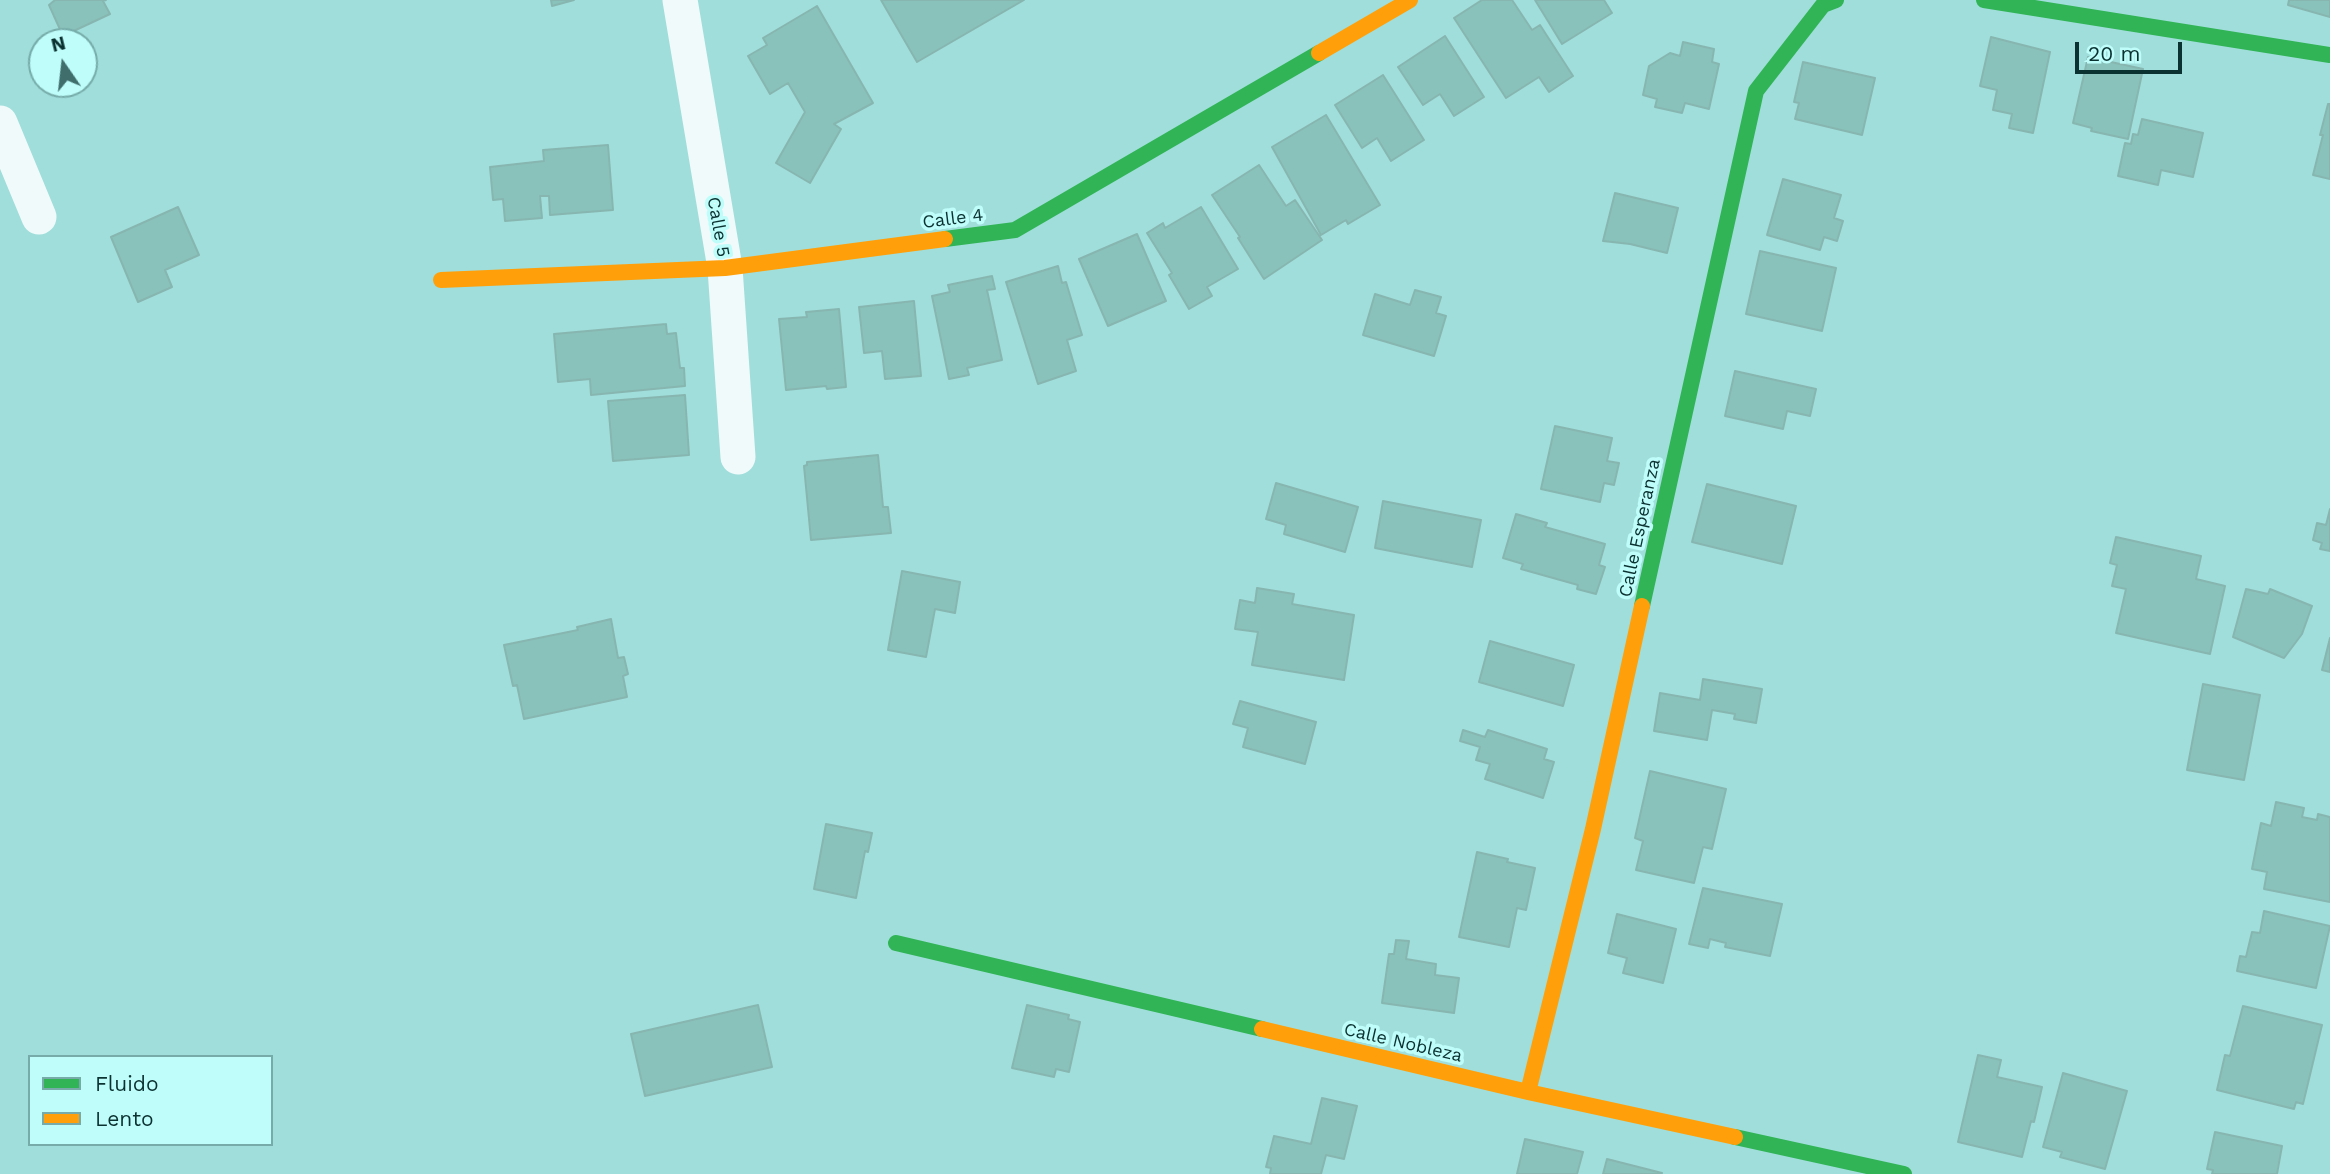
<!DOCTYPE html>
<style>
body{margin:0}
#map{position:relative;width:2330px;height:1174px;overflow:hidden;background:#a0dedb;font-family:"Work Sans",sans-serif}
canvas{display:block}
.legend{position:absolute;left:28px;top:1055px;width:245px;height:91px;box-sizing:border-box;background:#befdfa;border:2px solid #76aba9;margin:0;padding:9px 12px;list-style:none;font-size:21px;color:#0b3130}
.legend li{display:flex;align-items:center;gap:14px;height:35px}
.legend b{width:35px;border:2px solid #76aba9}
.north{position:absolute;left:28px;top:28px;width:70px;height:70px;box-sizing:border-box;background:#befdfa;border:2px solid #76aba9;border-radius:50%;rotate:346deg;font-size:19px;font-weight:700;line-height:28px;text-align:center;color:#0b3130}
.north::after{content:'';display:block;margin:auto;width:24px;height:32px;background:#3f6e6c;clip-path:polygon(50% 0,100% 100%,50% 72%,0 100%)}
.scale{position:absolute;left:2075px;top:42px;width:107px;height:32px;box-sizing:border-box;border:4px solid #0b3130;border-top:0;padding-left:9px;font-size:21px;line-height:24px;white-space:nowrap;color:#0b3130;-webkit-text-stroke:5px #befdfa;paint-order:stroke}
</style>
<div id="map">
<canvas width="2330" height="1174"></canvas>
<ul class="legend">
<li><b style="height:9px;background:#30b455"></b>Fluido</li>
<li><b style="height:9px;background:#ff9f0a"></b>Lento</li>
</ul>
<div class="north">N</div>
<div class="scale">20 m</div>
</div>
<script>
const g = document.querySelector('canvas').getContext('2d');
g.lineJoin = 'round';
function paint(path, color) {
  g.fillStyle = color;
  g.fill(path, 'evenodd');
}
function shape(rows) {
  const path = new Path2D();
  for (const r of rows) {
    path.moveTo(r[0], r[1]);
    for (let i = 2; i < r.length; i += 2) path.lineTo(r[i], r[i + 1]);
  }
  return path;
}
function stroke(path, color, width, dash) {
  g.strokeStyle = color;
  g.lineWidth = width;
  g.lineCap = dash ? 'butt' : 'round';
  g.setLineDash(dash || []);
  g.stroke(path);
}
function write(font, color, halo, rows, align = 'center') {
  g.font = font + ' "Work Sans",sans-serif';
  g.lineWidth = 7;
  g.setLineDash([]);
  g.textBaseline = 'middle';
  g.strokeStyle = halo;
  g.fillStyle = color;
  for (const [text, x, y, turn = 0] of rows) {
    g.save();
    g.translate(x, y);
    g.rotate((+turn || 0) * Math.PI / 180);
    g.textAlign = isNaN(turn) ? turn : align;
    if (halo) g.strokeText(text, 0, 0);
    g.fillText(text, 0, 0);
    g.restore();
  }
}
const building = shape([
 [55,0,106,0,103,1,110,14,63,36,49,5,55,0],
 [551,0,574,0,552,6,551,0],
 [881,0,1024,0,917,62,881,0],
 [1482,0,1512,0,1532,30,1540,25,1573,76,1549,92,1539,77,1506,98,1454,18,1482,0],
 [1535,0,1604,0,1612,13,1562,44,1535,0],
 [2289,0,2330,0,2330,17,2288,5,2289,0],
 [817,6,873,103,834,124,841,129,810,183,776,163,805,112,788,83,770,94,748,56,767,45,763,38,817,6],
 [1445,36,1484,97,1454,116,1440,94,1423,105,1398,67,1445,36],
 [1991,37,2050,52,2033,133,2009,128,2012,114,1993,110,1997,90,1980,86,1991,37],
 [1683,42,1714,49,1712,62,1719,64,1709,109,1685,103,1682,113,1655,107,1657,99,1643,95,1649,66,1670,53,1680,56,1683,42],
 [2088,57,2143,69,2128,139,2091,131,2092,128,2073,123,2088,57],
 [1803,62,1875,78,1862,135,1795,119,1799,103,1794,102,1803,62],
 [1383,75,1424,140,1391,161,1377,138,1362,148,1335,105,1383,75],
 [2328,104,2330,104,2330,179,2313,175,2323,135,2320,135,2328,104],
 [1326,115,1380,205,1348,224,1346,220,1321,235,1272,147,1326,115],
 [2142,119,2203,133,2193,177,2161,170,2158,185,2118,176,2125,143,2131,144,2133,134,2138,135,2142,119],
 [608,145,613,210,550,215,549,196,540,196,542,218,505,221,503,199,493,200,490,167,544,161,543,150,608,145],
 [1259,165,1286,206,1295,200,1322,240,1264,279,1238,238,1240,237,1212,195,1259,165],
 [1783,179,1841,195,1834,218,1843,221,1837,241,1824,237,1820,250,1767,235,1783,179],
 [1615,193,1678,208,1667,253,1630,244,1603,241,1615,193],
 [178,207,199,255,165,270,172,287,138,302,111,237,178,207],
 [1201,207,1238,269,1207,287,1212,296,1189,309,1169,275,1172,273,1147,233,1163,223,1165,228,1201,207],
 [1137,234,1166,301,1108,326,1079,259,1137,234],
 [1760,251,1836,268,1822,331,1746,314,1760,251],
 [1058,266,1062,283,1066,282,1082,335,1067,340,1076,371,1038,384,1006,282,1058,266],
 [992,276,995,289,987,290,1002,360,967,368,969,375,949,379,932,296,950,292,948,285,992,276],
 [1415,290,1441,297,1436,313,1446,316,1434,356,1363,335,1375,294,1410,305,1415,290],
 [914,301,921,376,885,379,882,351,864,353,859,307,914,301],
 [839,309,846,387,827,389,826,386,786,390,779,319,807,317,806,312,839,309],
 [666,324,667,334,676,333,680,368,684,368,685,386,591,395,590,379,558,382,554,334,666,324],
 [1735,371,1816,389,1810,416,1787,411,1783,429,1725,416,1735,371],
 [685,395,689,455,613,461,608,401,685,395],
 [1555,426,1612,438,1607,461,1619,463,1614,485,1604,483,1600,502,1541,489,1555,426],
 [878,455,883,507,888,507,891,533,811,540,804,466,807,465,807,462,878,455],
 [1276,483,1358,507,1345,552,1284,534,1286,525,1266,519,1276,483],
 [1707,484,1796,506,1782,564,1692,542,1707,484],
 [1383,501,1481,520,1472,567,1375,548,1383,501],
 [2330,509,2330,551,2320,549,2322,543,2313,540,2317,523,2326,525,2330,509],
 [1516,514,1547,523,1545,527,1605,544,1599,565,1605,567,1596,594,1577,589,1578,585,1521,569,1523,564,1503,558,1516,514],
 [2116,537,2201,556,2196,579,2225,586,2210,654,2116,633,2126,589,2112,586,2117,565,2110,563,2116,537],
 [902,571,960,582,955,613,935,609,926,657,888,650,902,571],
 [1257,588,1294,594,1292,604,1354,615,1344,680,1252,665,1258,632,1235,629,1240,600,1255,603,1257,588],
 [2246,589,2268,594,2270,589,2312,606,2302,634,2284,658,2233,637,2246,589],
 [611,619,618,658,624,657,628,674,623,676,627,697,524,719,517,685,513,686,504,645,578,630,577,627,611,619],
 [2330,638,2330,672,2322,670,2330,638],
 [1490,641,1574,665,1563,706,1479,682,1490,641],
 [1703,679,1762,689,1756,723,1734,719,1735,714,1712,710,1707,740,1654,731,1660,693,1700,700,1703,679],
 [2203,684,2260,695,2244,780,2187,770,2203,684],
 [1240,701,1316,722,1305,764,1243,747,1248,728,1233,724,1240,701],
 [1463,730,1485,737,1488,730,1547,749,1544,759,1554,762,1543,798,1485,779,1490,764,1476,760,1480,747,1460,741,1463,730],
 [1650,771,1726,789,1712,849,1703,847,1694,883,1636,870,1643,841,1635,838,1650,771],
 [2276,802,2304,808,2302,817,2317,820,2318,814,2330,817,2330,902,2264,889,2267,872,2252,869,2261,823,2271,826,2276,802],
 [826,824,872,833,868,852,865,851,856,898,814,889,826,824],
 [1477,852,1508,859,1507,862,1535,868,1526,910,1517,908,1509,947,1459,937,1477,852],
 [1703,888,1782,904,1770,956,1725,947,1726,943,1710,939,1708,948,1689,944,1703,888],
 [2264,911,2330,926,2316,988,2237,971,2240,956,2246,957,2252,932,2260,933,2264,911],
 [1617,914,1676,929,1663,983,1623,973,1627,958,1608,953,1617,914],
 [1396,940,1409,941,1406,959,1436,964,1435,975,1459,978,1454,1013,1382,1003,1389,954,1394,954,1396,940],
 [758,1005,772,1067,645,1096,631,1034,758,1005],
 [1027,1005,1069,1015,1068,1019,1080,1022,1069,1072,1056,1069,1054,1077,1012,1068,1027,1005],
 [2243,1006,2322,1025,2303,1104,2296,1102,2294,1109,2217,1090,2225,1055,2230,1056,2243,1006],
 [1978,1055,2001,1060,1997,1077,2042,1087,2034,1122,2031,1121,2022,1157,1958,1142,1978,1055],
 [2063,1073,2127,1091,2105,1169,2060,1157,2062,1152,2043,1147,2063,1073],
 [1322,1098,1357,1106,1344,1159,1326,1155,1321,1174,1270,1174,1271,1168,1266,1167,1274,1136,1311,1144,1322,1098],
 [2215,1132,2282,1146,2277,1174,2212,1174,2213,1170,2207,1169,2215,1132],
 [1525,1139,1583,1152,1577,1174,1517,1174,1525,1139],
 [1607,1159,1662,1173,1661,1174,1603,1174,1607,1159]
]);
paint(building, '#89c2ba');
stroke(building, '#87b6b0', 2);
stroke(shape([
 [680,0,725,268,738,457],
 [0,123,39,217]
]), '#f1fafa', 35);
stroke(shape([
 [1984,0,2330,55],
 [945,239,1015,230,1319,53],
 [1642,606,1756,91,1823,5,1836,0],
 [896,943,1262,1029],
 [1735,1137,1904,1174]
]), '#30b455', 16);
stroke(shape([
 [1319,53,1410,0],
 [441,280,725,268,945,239],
 [1262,1029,1528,1092,1735,1137],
 [1528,1092,1593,829,1642,606]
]), '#ff9f0a', 16);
write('18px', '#0b3130', '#befdfa', [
 ["Calle 4",953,219,-7],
 ["Calle 5",718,227,80],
 ["Calle Esperanza",1640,528,-78],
 ["Calle Nobleza",1403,1043,13]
]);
</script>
